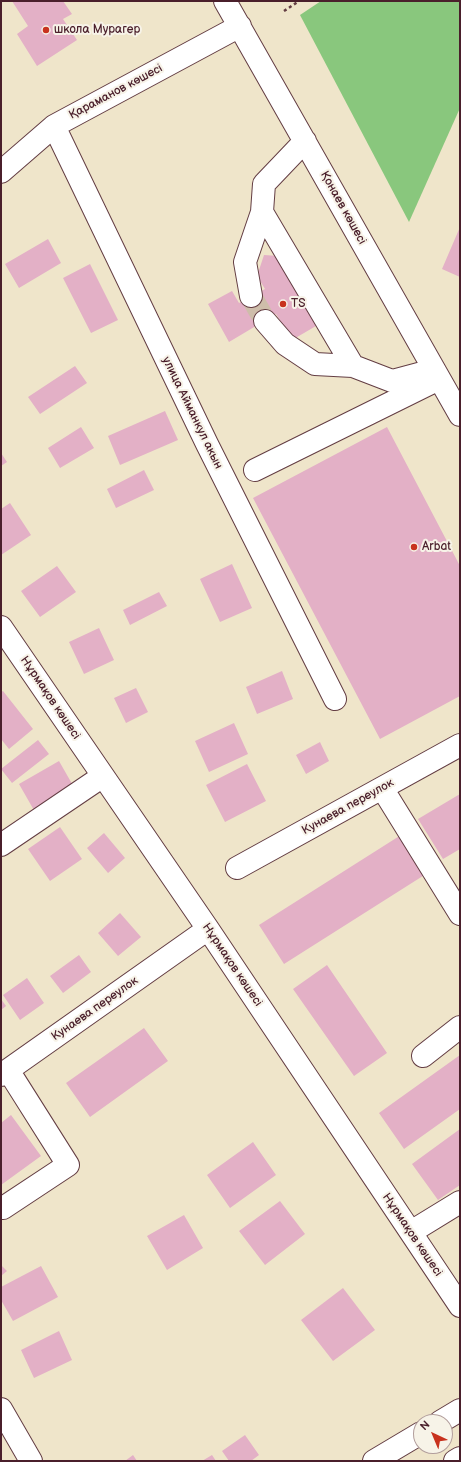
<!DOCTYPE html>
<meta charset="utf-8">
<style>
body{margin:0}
#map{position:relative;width:461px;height:1462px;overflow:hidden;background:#efe5ca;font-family:"Balsamiq Sans",sans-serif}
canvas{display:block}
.frame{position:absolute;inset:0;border:2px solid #4a1f2b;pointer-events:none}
.north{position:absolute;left:413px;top:1414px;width:40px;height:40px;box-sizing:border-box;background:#f7f3e8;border:1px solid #b29e9c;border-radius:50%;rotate:316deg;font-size:11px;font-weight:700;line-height:16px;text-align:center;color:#4a1f2b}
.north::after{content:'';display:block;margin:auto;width:14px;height:18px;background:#c8321e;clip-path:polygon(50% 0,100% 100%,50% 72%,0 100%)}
</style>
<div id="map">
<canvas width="461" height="1462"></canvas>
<div class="frame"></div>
<div class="north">N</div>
</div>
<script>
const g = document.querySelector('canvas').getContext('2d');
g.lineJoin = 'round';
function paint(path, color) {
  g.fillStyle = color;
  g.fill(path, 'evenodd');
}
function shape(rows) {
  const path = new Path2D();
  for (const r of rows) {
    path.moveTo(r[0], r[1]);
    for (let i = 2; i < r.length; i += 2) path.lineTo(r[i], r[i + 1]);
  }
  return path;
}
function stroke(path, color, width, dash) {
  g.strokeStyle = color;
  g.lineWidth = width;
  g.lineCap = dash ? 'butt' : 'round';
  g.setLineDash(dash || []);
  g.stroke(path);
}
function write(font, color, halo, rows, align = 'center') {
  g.font = font + ' "Balsamiq Sans",sans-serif';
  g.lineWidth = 4;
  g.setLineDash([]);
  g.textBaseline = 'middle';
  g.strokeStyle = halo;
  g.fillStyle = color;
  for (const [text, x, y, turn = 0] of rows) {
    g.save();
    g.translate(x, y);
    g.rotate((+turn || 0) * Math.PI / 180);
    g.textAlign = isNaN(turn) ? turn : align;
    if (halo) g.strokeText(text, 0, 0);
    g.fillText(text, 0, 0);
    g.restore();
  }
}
paint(shape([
 [321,1,460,1,460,108,409,222,300,15]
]), '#89c77d');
paint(shape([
 [12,1,63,1,72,14,63,19,77,40,37,66,17,34,28,26],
 [460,227,460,277,442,269],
 [48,239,61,263,19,288,5,264],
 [264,255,279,256,316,326,292,340,276,314,229,342,208,304,232,291,239,303,265,289,257,276],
 [90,264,118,320,91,333,63,278],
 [75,366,87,383,40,414,28,397],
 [165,411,178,440,120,465,108,436],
 [81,427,94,448,60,468,48,448],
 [387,427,460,566,460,696,380,739,253,498],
 [1,453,7,462,1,466],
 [144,470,154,490,116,508,107,489],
 [10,503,31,535,1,555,1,509],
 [232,564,252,608,220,622,200,579],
 [57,566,76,592,40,617,21,591],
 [159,592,167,606,130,625,123,610],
 [99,628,114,660,84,674,69,642],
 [282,671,293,699,257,714,246,687],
 [136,688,148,712,126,723,114,698],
 [3,691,33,729,9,749,1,739,1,692],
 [234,723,248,754,209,772,195,741],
 [38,740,49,754,12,783,1,769],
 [320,742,329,761,306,774,296,755],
 [59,761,75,789,35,812,19,784],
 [247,764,266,801,225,822,206,785],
 [460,794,460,849,443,859,418,819],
 [60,827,82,859,50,881,28,849],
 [104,833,125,858,108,873,87,848],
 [401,835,426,874,284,964,259,925],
 [120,913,141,937,118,956,98,933],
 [79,955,91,972,63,993,50,976],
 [327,965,387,1053,354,1076,293,989],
 [27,978,44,1003,20,1020,3,995],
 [1,999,6,1006,1,1010],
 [144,1028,168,1061,90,1117,66,1083],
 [460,1055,460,1109,404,1149,379,1113],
 [11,1115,41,1156,1,1185,1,1123],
 [460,1129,460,1185,438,1200,412,1164],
 [253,1142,276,1175,230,1208,207,1175],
 [280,1201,305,1234,265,1265,239,1231],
 [184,1215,203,1248,167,1270,147,1236],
 [1,1265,7,1271,1,1276],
 [41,1266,58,1297,13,1321,1,1300,1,1287],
 [343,1288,375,1330,333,1361,301,1320],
 [59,1331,72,1360,34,1378,21,1350],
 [245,1435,259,1455,251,1461,229,1461,222,1451],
 [133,1455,137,1461,125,1461],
 [212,1455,216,1461,202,1461]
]), '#e3b0c6');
stroke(shape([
 [251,296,265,321]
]), '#cebdaa', 22, [22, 11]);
const minor = shape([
 [225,1,460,415],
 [54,126,207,444,335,699],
 [305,141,264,184,262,212,353,366,392,381,433,370],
 [1,172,54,126,240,26],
 [251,296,245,262,262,212],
 [265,321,285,344,315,364,353,366],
 [255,470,439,379],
 [1,627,208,929,460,1306],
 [382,788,460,914],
 [1,845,103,776],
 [237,868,460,745],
 [423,1056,460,1027],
 [1,1075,208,929],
 [3,1208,68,1165,8,1070],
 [411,1232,460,1202],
 [1,1409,31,1461],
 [440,1422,460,1410],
 [374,1461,421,1433],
 [455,1461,460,1458]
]);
stroke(minor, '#633d43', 24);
stroke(shape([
 [284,11,299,1]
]), '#633d43', 2.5, [3, 3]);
stroke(minor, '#fff', 22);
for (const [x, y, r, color] of [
 [46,30,4,"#c8321e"],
 [283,304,4,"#c8321e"],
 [414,547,4,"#c8321e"]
]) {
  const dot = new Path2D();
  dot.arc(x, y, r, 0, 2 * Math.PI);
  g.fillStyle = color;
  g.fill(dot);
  stroke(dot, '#f7f3e8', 1.5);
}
write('12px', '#4a1f2b', '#f7f3e8', [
 ["школа Мурагер",54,30],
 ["TS",291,304],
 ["Arbat",422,547]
], 'left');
write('12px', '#4a1f2b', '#f7f3e8', [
 ["Қараманов көшесі",116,92,-28],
 ["Қонаев көшесі",343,208,61],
 ["улица Айманкул акын",192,413,64],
 ["Нұрмақов көшесі",50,698,56],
 ["Кунаева переулок",348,807,-29],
 ["Нұрмақов көшесі",232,965,56],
 ["Кунаева переулок",95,1009,-35],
 ["Нұрмақов көшесі",412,1235,56]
]);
</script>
